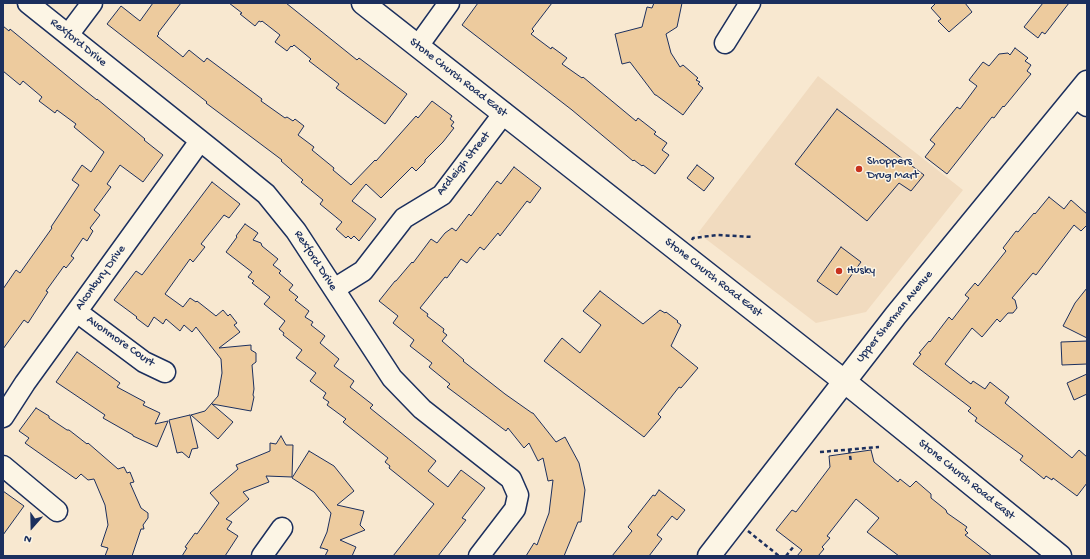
<!DOCTYPE html>
<style>
body{margin:0}
#map{position:relative;width:1090px;height:559px;overflow:hidden;background:#f8e8d0;font-family:"Gochi Hand",sans-serif}
canvas{display:block}
.frame{position:absolute;inset:0;border:4px solid #1b2f5e;pointer-events:none}
.north{position:absolute;left:12px;top:507px;width:40px;height:40px;-webkit-text-stroke:3px #fcf5e5;paint-order:stroke;rotate:200deg;font-size:11px;font-weight:700;line-height:16px;text-align:center;color:#1b2f5e}
.north::after{content:'';display:block;margin:auto;width:14px;height:18px;background:#1b2f5e;clip-path:polygon(50% 0,100% 100%,50% 72%,0 100%)}
</style>
<div id="map">
<canvas width="1090" height="559"></canvas>
<div class="frame"></div>
<div class="north">N</div>
</div>
<script>
const g = document.querySelector('canvas').getContext('2d');
g.lineJoin = 'round';
function paint(path, color) {
  g.fillStyle = color;
  g.fill(path, 'evenodd');
}
function shape(rows) {
  const path = new Path2D();
  for (const r of rows) {
    path.moveTo(r[0], r[1]);
    for (let i = 2; i < r.length; i += 2) path.lineTo(r[i], r[i + 1]);
  }
  return path;
}
function stroke(path, color, width, dash) {
  g.strokeStyle = color;
  g.lineWidth = width;
  g.lineCap = dash ? 'butt' : 'round';
  g.setLineDash(dash || []);
  g.stroke(path);
}
function write(font, color, halo, rows, align = 'center') {
  g.font = font + ' "Gochi Hand",sans-serif';
  g.lineWidth = 3;
  g.setLineDash([]);
  g.textBaseline = 'middle';
  g.strokeStyle = halo;
  g.fillStyle = color;
  for (const [text, x, y, turn = 0] of rows) {
    g.save();
    g.translate(x, y);
    g.rotate((+turn || 0) * Math.PI / 180);
    g.textAlign = isNaN(turn) ? turn : align;
    if (halo) g.strokeText(text, 0, 0);
    g.fillText(text, 0, 0);
    g.restore();
  }
}
paint(shape([
 [818,76,963,190,866,312,816,323,698,233]
]), '#f1dbbf');
const building = shape([
 [153,3,181,3,158,33,159,34,157,36,183,57,189,50,204,62,207,58,262,99,261,101,285,118,287,117,293,121,295,119,304,126,298,135,314,147,312,150,334,168,333,170,351,185,375,160,376,161,416,116,418,118,432,101,452,116,450,119,454,122,451,126,454,128,443,142,425,160,425,162,416,171,412,167,381,198,366,184,352,201,376,219,359,241,354,236,351,239,348,236,346,238,336,229,342,222,320,204,323,200,301,182,303,180,281,161,282,160,206,103,207,102,107,24,121,6,140,21,153,3],
 [229,3,286,3,357,60,359,58,407,94,385,124,336,88,339,84,309,61,311,59,294,45,292,47,291,46,287,51,275,42,280,35,262,21,261,22,259,21,255,26,240,14,242,13,229,3],
 [478,3,552,3,532,29,534,31,531,34,551,49,552,47,567,58,562,64,582,78,583,77,636,121,638,118,656,132,654,134,667,143,662,150,669,155,655,174,643,165,642,166,634,160,633,161,572,110,462,25,478,3],
 [654,3,682,3,677,27,666,34,671,53,680,67,683,65,698,78,696,80,700,82,698,84,703,88,683,115,656,95,655,95,630,62,622,64,615,34,642,27,647,7,652,8,654,3],
 [936,3,965,3,972,12,949,32,938,21,941,19,931,8,936,3],
 [1043,3,1069,3,1045,34,1042,32,1038,38,1024,27,1043,3],
 [3,26,9,31,10,29,77,84,97,100,97,99,145,139,144,140,163,155,143,182,120,165,107,184,111,187,94,210,100,215,90,228,93,231,87,241,83,238,71,256,74,258,66,268,64,266,46,291,48,292,28,323,24,320,3,349,3,289,16,270,20,273,52,228,51,227,79,185,72,180,82,165,91,172,104,152,74,127,76,124,57,110,55,113,39,101,42,97,23,81,20,85,3,71,3,26],
 [1015,48,1028,58,1025,61,1031,65,1027,71,1031,74,1004,107,1003,106,994,118,992,117,947,174,925,157,935,144,930,140,957,107,960,109,977,86,969,80,983,62,989,66,999,54,1008,53,1010,55,1015,48],
 [837,109,924,175,911,191,899,183,867,221,795,164,837,109],
 [697,165,714,178,704,191,687,178,697,165],
 [514,167,541,188,530,203,527,201,500,236,498,233,484,250,480,247,467,263,461,259,447,278,445,277,420,308,428,314,427,316,444,329,443,332,447,335,442,341,464,360,463,361,505,394,532,413,533,413,556,442,565,437,579,463,585,490,581,522,578,522,564,556,526,556,534,543,537,545,549,513,553,480,548,481,543,458,538,461,529,443,524,448,508,428,506,431,447,387,450,384,429,367,432,363,410,346,414,340,393,323,398,316,379,301,395,281,396,281,412,262,413,263,431,239,437,243,445,233,452,228,456,231,469,214,471,216,497,181,501,184,514,167],
 [212,182,240,204,229,218,224,215,201,244,205,247,193,262,190,259,165,294,183,307,190,298,196,302,197,301,216,316,223,310,228,316,230,314,237,323,234,325,240,332,219,348,251,345,251,350,256,353,256,362,252,365,254,389,253,395,254,397,251,411,212,404,233,422,218,439,191,415,205,411,218,396,222,373,221,359,196,327,192,332,184,325,180,331,166,319,163,324,154,317,148,327,136,318,137,317,114,300,136,271,142,275,212,182],
 [1049,197,1064,209,1071,200,1087,214,1087,225,1081,231,1074,225,1036,275,1033,273,1012,298,1015,300,1017,308,1013,313,1008,313,1000,322,997,319,982,337,972,328,945,364,971,384,973,381,985,389,990,382,1009,397,1005,403,1072,458,1079,450,1087,457,1087,483,1077,496,1053,478,1052,480,1046,476,1044,479,1033,470,1020,460,1023,456,975,421,977,418,968,411,971,408,913,364,921,354,919,353,929,341,930,342,949,317,952,320,969,298,965,295,975,283,978,286,1006,251,1003,248,1016,231,1018,232,1034,213,1035,214,1049,197],
 [245,224,258,233,253,240,261,243,262,246,278,259,273,265,281,271,279,273,293,285,289,290,298,297,295,300,309,311,305,317,313,322,311,325,325,336,320,343,339,359,334,366,354,381,350,387,373,405,370,408,436,461,428,471,448,487,461,470,485,488,462,518,466,520,438,556,393,556,434,504,389,468,390,466,385,462,388,458,343,422,346,419,327,405,329,402,323,398,326,393,310,381,316,373,296,358,302,350,283,335,284,333,279,329,285,321,264,304,270,297,252,283,254,281,248,277,252,272,226,252,237,237,236,236,245,224],
 [841,247,861,262,837,295,817,281,841,247],
 [1087,288,1087,338,1063,326,1075,303,1087,288],
 [600,291,643,324,660,310,665,313,666,312,678,321,677,322,681,325,671,346,698,368,681,388,679,387,658,414,661,417,644,437,544,361,562,338,580,353,601,325,583,311,600,291],
 [1087,341,1087,364,1062,365,1061,342,1087,341],
 [77,352,120,383,117,387,145,402,143,405,160,413,155,424,168,421,157,447,133,436,133,435,103,418,105,415,56,382,77,352],
 [1087,374,1087,394,1074,400,1067,383,1087,374],
 [36,408,49,416,49,418,67,430,69,430,87,444,88,443,118,469,124,467,127,473,130,472,134,482,130,483,141,508,148,513,148,518,143,525,144,529,141,529,132,556,105,556,108,548,101,546,108,525,105,505,94,479,88,480,81,474,76,479,25,443,29,438,19,431,36,408],
 [190,415,198,448,192,449,189,458,182,452,177,453,169,420,190,415],
 [281,436,286,445,293,445,292,477,266,476,269,482,243,492,249,499,226,519,232,522,227,529,238,536,225,556,182,556,187,548,185,547,195,533,197,534,219,503,210,493,238,469,236,465,270,451,270,443,276,444,281,436],
 [871,450,874,462,898,482,900,479,910,487,916,481,931,494,931,498,946,510,947,513,967,527,965,530,968,533,965,535,992,556,899,556,867,532,879,518,856,499,827,536,830,538,822,547,824,549,818,556,797,556,802,550,776,530,792,510,796,512,830,467,829,456,871,450],
 [309,451,334,466,354,491,337,505,364,511,360,525,365,530,340,540,356,547,352,556,325,556,328,550,322,548,320,548,327,532,331,513,314,492,292,478,309,451],
 [659,490,685,510,677,520,672,516,657,535,662,539,649,556,612,556,632,531,628,527,653,495,655,496,659,490],
 [3,491,24,506,3,535,3,491]
]);
paint(building, '#edcb9e');
stroke(building, '#1b2f5e', 1);
const minor = shape([
 [28,3,212,150,266,194,296,231,392,378,422,409,511,479,518,495,515,509,479,556],
 [68,35,92,3],
 [725,43,750,3],
 [418,46,449,3],
 [1075,97,1087,106],
 [334,289,363,271,404,218,442,195,504,113],
 [77,312,144,362,165,372],
 [3,417,25,383,200,141],
 [3,466,57,511],
 [262,556,282,528]
]);
const major = shape([
 [363,3,844,381,1060,556],
 [709,556,896,315,1087,82]
]);
stroke(minor, '#1b2f5e', 23);
stroke(major, '#1b2f5e', 25);
stroke(shape([
 [692,240,693,238,718,235,753,237],
 [849,449,851,462],
 [820,452,879,447],
 [748,531,779,556],
 [786,556,794,546]
]), '#1b2f5e', 2.5, [4, 3]);
stroke(minor, '#fcf5e5', 20);
stroke(major, '#fcf5e5', 22);
for (const [x, y, r, color] of [
 [859,169,4,"#c8321e"],
 [839,271,4,"#c8321e"]
]) {
  const dot = new Path2D();
  dot.arc(x, y, r, 0, 2 * Math.PI);
  g.fillStyle = color;
  g.fill(dot);
  stroke(dot, '#fcf5e5', 1.5);
}
write('12px', '#1b2f5e', '#fcf5e5', [
 ["Rexford Drive",78,43,39],
 ["Stone Church Road East",458,78,38],
 ["Ardleigh Street",464,164,-51],
 ["Rexford Drive",315,261,57],
 ["Alconbury Drive",101,278,-54],
 ["Stone Church Road East",713,278,38],
 ["Upper Sherman Avenue",895,317,-51],
 ["Avonmore Court",120,342,35],
 ["Stone Church Road East",966,480,39]
]);
write('12px', '#1b2f5e', '#fcf5e5', [
 ["Shoppers",867,162],
 ["Drug Mart",867,176],
 ["Husky",847,271]
], 'left');
</script>
